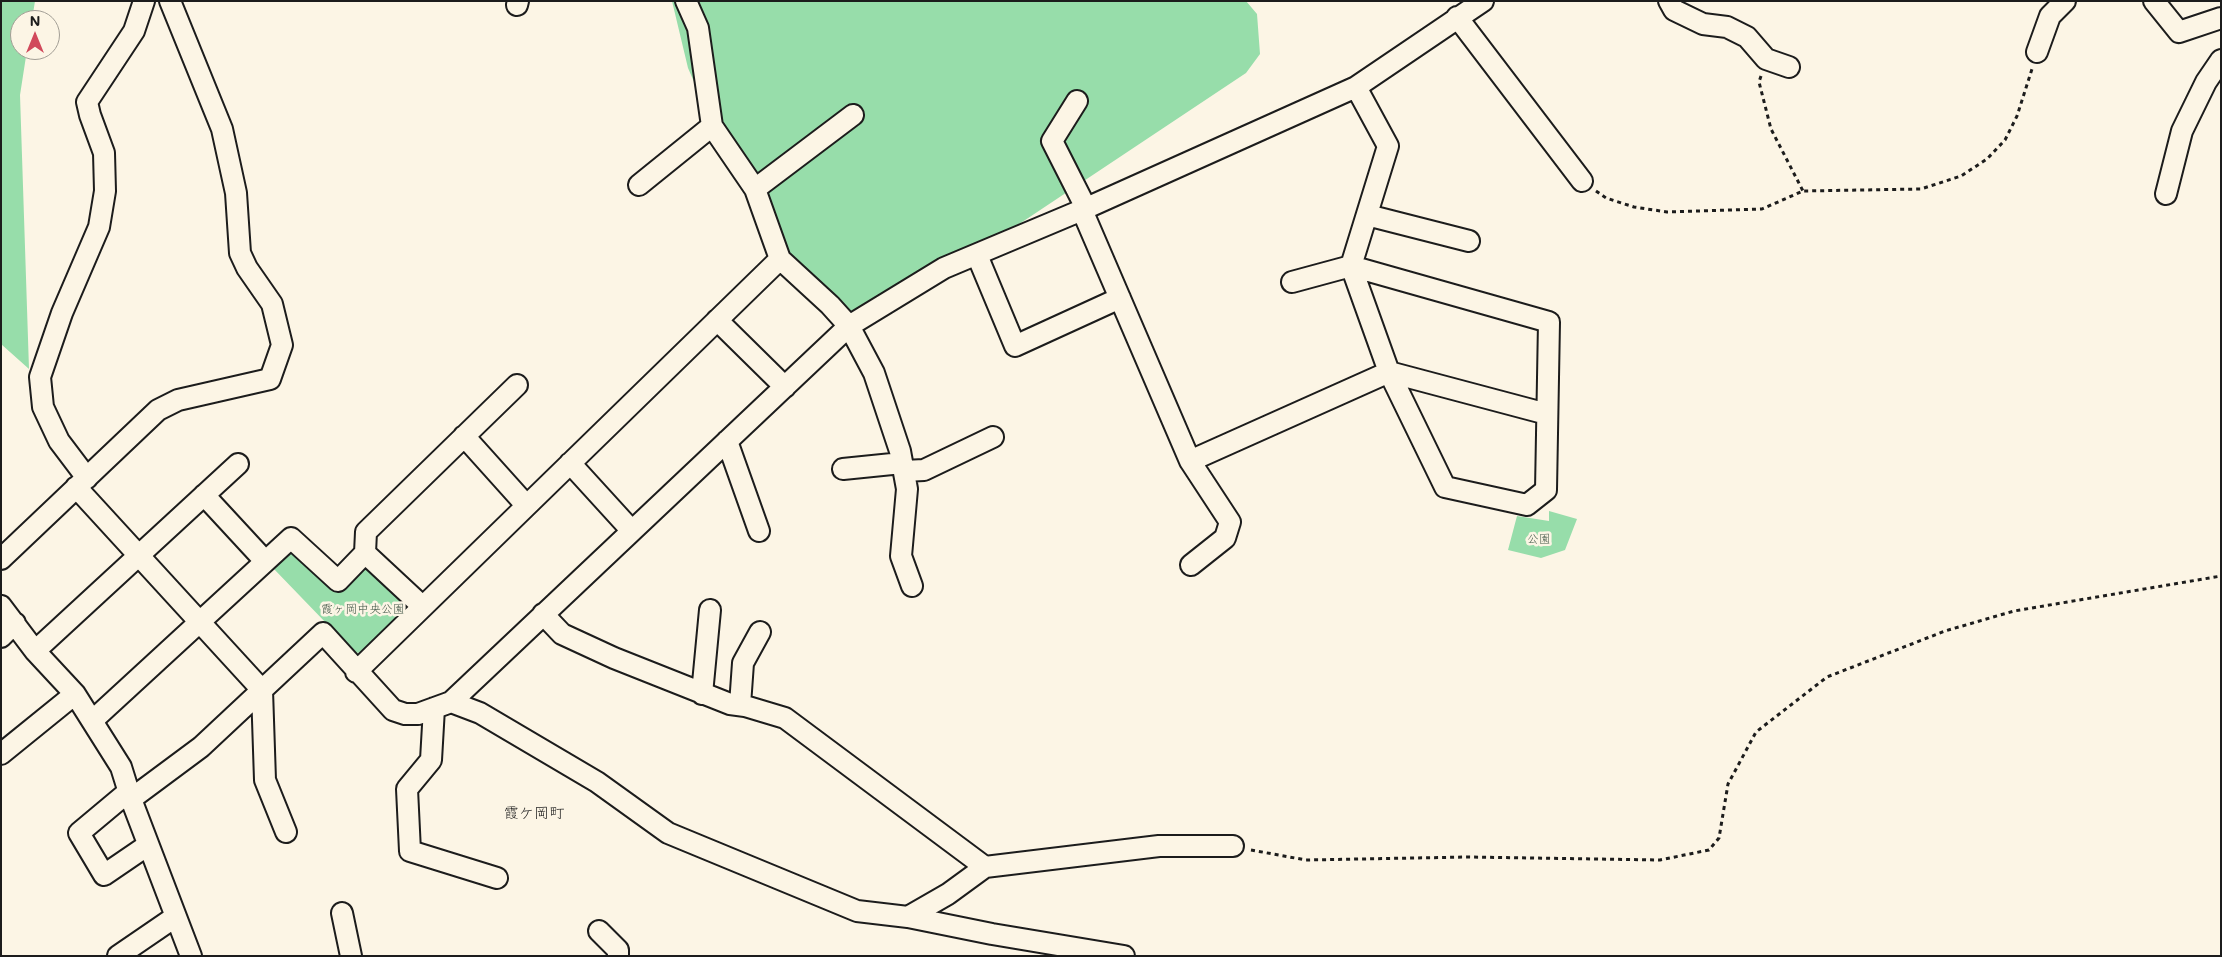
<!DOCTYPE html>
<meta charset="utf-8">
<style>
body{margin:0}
#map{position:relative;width:2222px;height:957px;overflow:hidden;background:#fcf5e5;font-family:Mali,sans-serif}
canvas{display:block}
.frame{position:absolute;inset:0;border:2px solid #1c1c1c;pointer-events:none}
.north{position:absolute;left:10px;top:10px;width:50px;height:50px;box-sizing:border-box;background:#fcf5e5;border:1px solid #a29e95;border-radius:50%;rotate:0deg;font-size:14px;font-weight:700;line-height:20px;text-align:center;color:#1c1c1c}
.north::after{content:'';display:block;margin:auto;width:18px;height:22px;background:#d1495b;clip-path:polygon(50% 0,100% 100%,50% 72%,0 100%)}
</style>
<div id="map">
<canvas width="2222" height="957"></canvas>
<div class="frame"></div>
<div class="north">N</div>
</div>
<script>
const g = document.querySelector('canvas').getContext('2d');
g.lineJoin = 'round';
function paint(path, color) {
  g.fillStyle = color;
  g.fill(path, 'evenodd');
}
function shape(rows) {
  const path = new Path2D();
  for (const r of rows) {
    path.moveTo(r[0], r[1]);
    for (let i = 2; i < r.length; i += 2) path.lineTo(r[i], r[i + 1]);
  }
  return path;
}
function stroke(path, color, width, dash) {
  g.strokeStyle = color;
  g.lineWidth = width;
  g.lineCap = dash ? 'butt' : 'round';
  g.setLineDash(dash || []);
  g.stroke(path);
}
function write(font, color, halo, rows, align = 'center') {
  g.font = font + ' Mali,"Klee One",sans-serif';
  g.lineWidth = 5;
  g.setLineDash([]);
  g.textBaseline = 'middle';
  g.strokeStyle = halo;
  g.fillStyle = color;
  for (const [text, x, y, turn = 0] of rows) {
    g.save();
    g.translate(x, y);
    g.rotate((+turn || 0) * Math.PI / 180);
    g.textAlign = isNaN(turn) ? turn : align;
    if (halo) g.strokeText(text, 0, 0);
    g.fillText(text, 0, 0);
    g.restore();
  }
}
paint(shape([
 [1,1,35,1,32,20,20,20,20,50,27,50,20,95,29,369,1,344],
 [672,1,1246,1,1257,14,1260,54,1246,73,899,304,866,314,847,310,771,240,738,183,688,68],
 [1549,511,1577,519,1565,550,1541,558,1508,550,1517,516,1549,521],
 [290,550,338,586,365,561,407,603,407,613,367,652,355,653,273,568]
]), '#97ddaa');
const minor = shape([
 [686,1,698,28,712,126,755,189,780,259,830,305,849,326,874,373,900,451,907,489,901,556,912,586],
 [1669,1,1674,10,1703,24,1727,27,1747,37,1766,59,1789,67],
 [2154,1,2179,32,2221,18],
 [517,5,518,1],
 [1457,17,1582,181],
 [2037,52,2050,16,2065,1],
 [1077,101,1052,141,1086,208],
 [639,185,712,126],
 [755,189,853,115],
 [2166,194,2182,131,2206,82,2221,60],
 [1082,210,1190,461,1230,522,1225,538,1191,565],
 [1367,215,1469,241],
 [977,255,1015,346,1120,298],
 [1292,282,1351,266,1549,322,1546,490,1527,505,1445,487,1389,372,1351,266,1388,146,1356,87],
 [717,320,785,387],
 [464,436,526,505],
 [727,441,759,531],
 [1190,461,1389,372,1547,414],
 [570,463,632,531],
 [843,469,902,463],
 [904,471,924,470,993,437],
 [87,478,59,441,43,407,40,377,62,313,99,227,105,191,104,153,90,115,87,102,134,31,144,1],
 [76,487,262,690,265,780,286,832],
 [204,495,265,561],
 [365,553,422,606],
 [1,559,158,410,178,400,270,379,282,345,272,304,247,268,240,253,236,193,222,129,170,1],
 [1,606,35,651,75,694,121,767,131,799,191,956],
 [543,614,562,634,614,658,730,704,745,706,785,718,985,867],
 [1,637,15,623],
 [35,651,238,464],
 [356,672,780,259],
 [702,694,710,610],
 [451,702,480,713,597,782,668,833,857,911,908,917,992,934,1124,956],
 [740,705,743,663,760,632],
 [434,708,431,760,407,789,410,851,497,878],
 [92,721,291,538,338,581,365,553,366,532,517,385],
 [1,754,75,694],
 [128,792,79,833,104,875,148,845],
 [131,799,201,747,323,633,393,710,405,714,418,714,451,702,849,326,944,268,1082,210,1356,87,1483,1],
 [342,913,351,956],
 [908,917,948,894,985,867,1159,846,1233,846],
 [599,931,618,950,618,956],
 [118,956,175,917]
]);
stroke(minor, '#1c1c1c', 24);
stroke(shape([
 [1761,76,1759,82,1771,129,1803,191],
 [1596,191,1606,198,1634,207,1667,212,1762,209,1803,191,1921,189,1961,176,1987,159,2005,140,2017,116,2032,69],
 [1251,850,1306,860,1468,857,1660,860,1709,850,1719,838,1728,784,1756,732,1827,677,1945,631,2014,611,2221,576]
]), '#1c1c1c', 3, [4, 4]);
stroke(minor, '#fcf5e5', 20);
write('12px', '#415647', '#fcf5e5', [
 ["公園",1539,539],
 ["霞ヶ岡中央公園",363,609]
]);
write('15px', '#1c1c1c', '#fcf5e5', [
 ["霞ケ岡町",534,813]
]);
</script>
